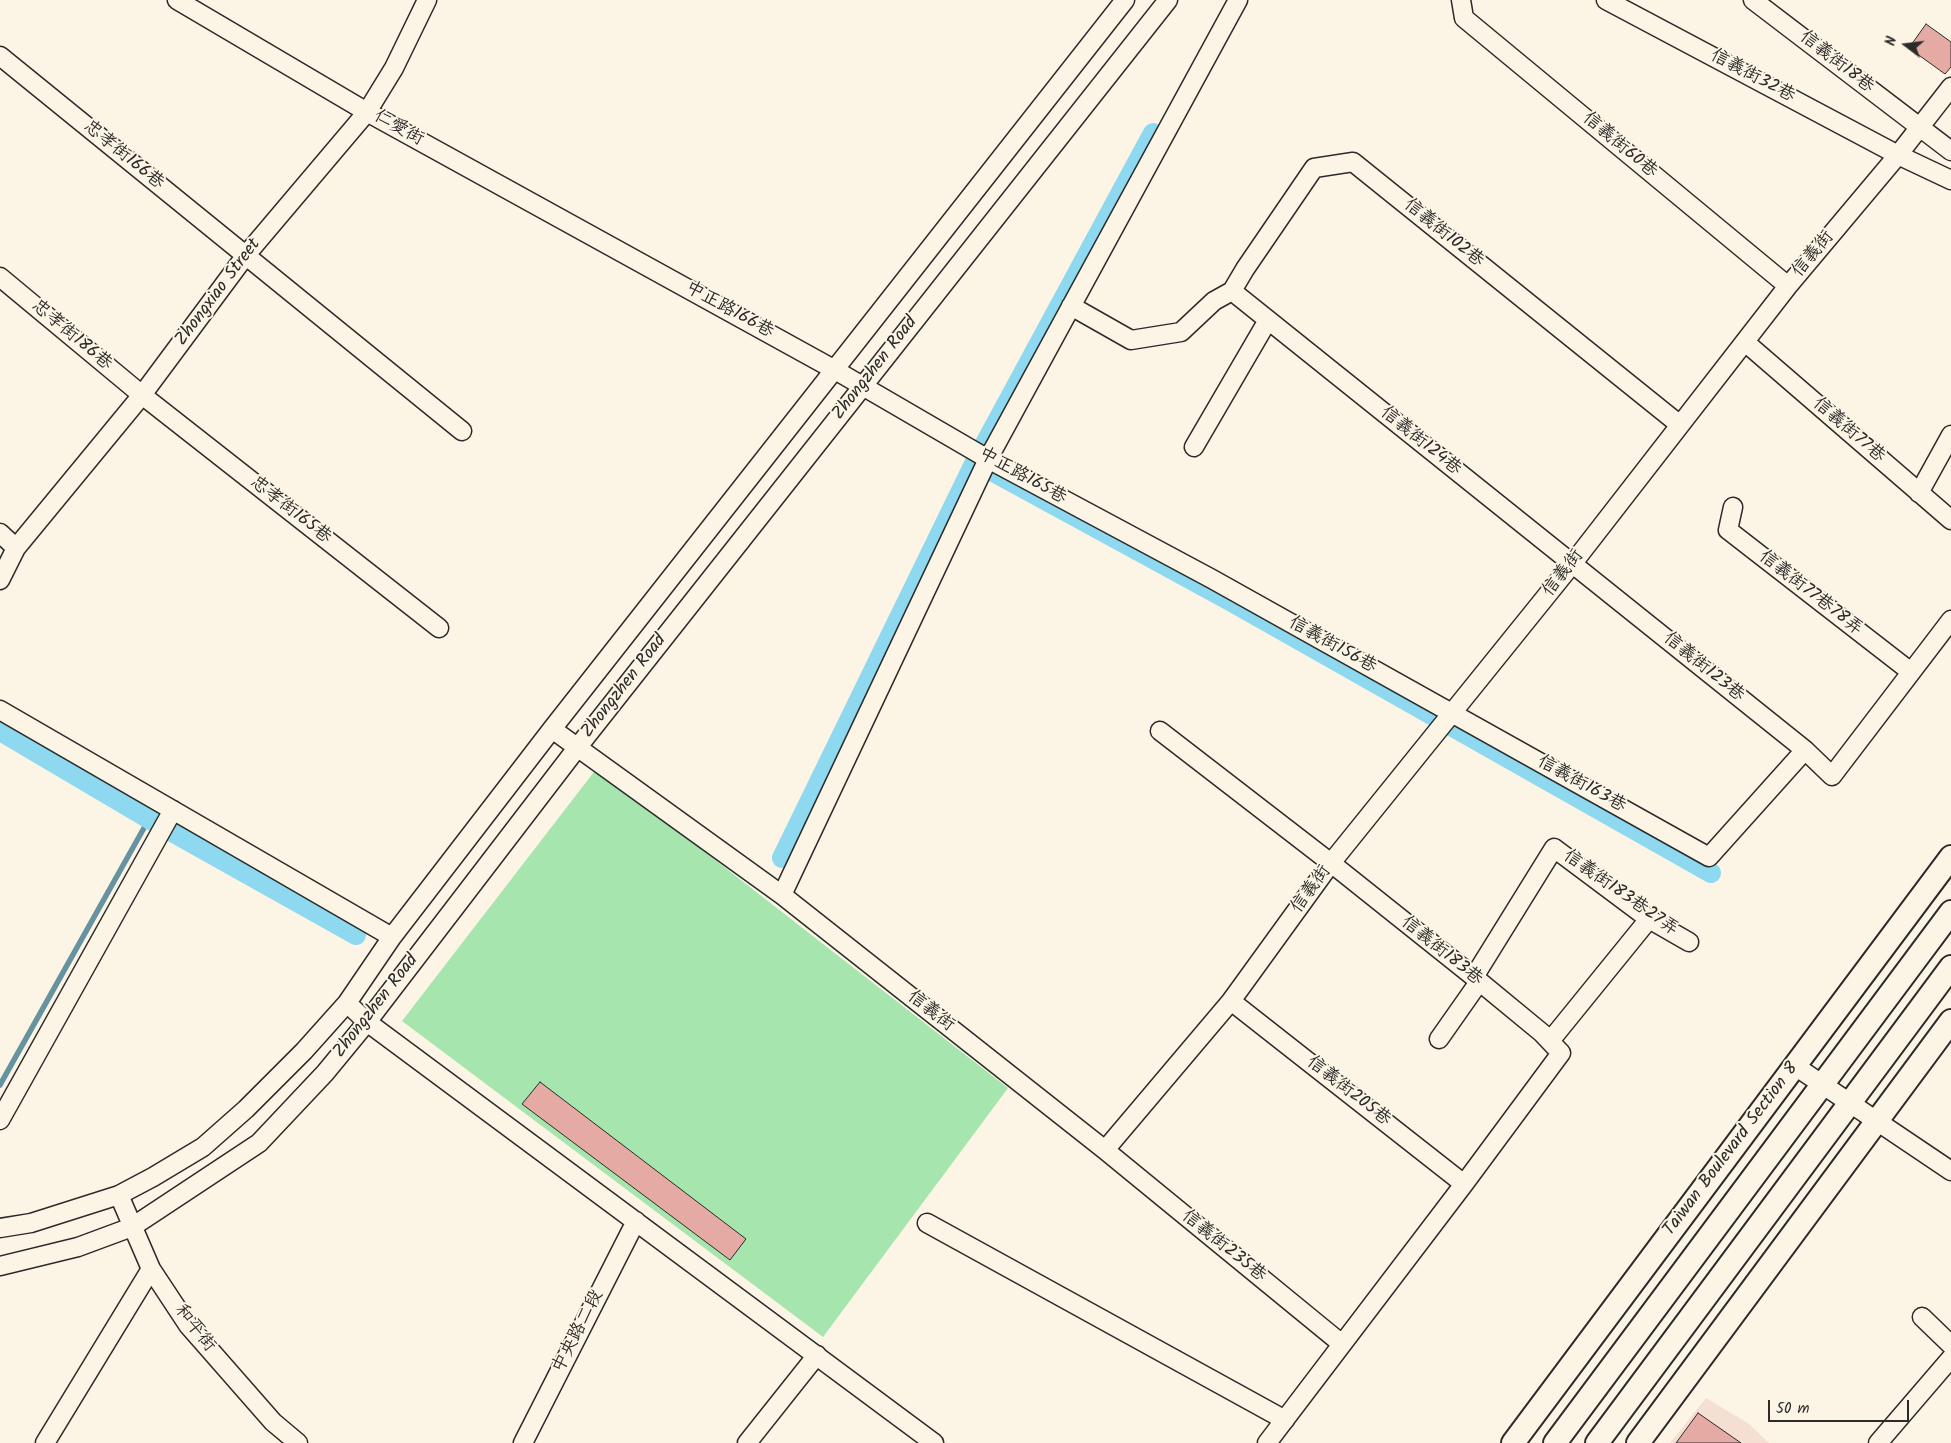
<!DOCTYPE html>
<meta charset="utf-8">
<style>
body{margin:0}
#map{position:relative;width:1951px;height:1443px;overflow:hidden;background:#fcf5e5;font-family:Kalam,sans-serif}
canvas{display:block}
.north{position:absolute;left:1881px;top:20px;width:50px;height:50px;-webkit-text-stroke:4px #fcf5e5;paint-order:stroke;rotate:285deg;font-size:14px;font-weight:700;line-height:20px;text-align:center;color:#2b2b2b}
.north::after{content:'';display:block;margin:auto;width:18px;height:22px;background:#2b2b2b;clip-path:polygon(50% 0,100% 100%,50% 72%,0 100%)}
.scale{position:absolute;left:1768px;top:1400px;width:141px;height:22px;box-sizing:border-box;border:2px solid #2b2b2b;border-top:0;padding-left:6px;font-size:15px;line-height:18px;white-space:nowrap;color:#2b2b2b;-webkit-text-stroke:4px #fcf5e5;paint-order:stroke}
</style>
<div id="map">
<canvas width="1951" height="1443"></canvas>
<div class="north">N</div>
<div class="scale">50 m</div>
</div>
<script>
const g = document.querySelector('canvas').getContext('2d');
g.lineJoin = 'round';
function paint(path, color) {
  g.fillStyle = color;
  g.fill(path, 'evenodd');
}
function shape(rows) {
  const path = new Path2D();
  for (const r of rows) {
    path.moveTo(r[0], r[1]);
    for (let i = 2; i < r.length; i += 2) path.lineTo(r[i], r[i + 1]);
  }
  return path;
}
function stroke(path, color, width, dash) {
  g.strokeStyle = color;
  g.lineWidth = width;
  g.lineCap = dash ? 'butt' : 'round';
  g.setLineDash(dash || []);
  g.stroke(path);
}
function write(font, color, halo, rows, align = 'center') {
  g.font = font + ' Kalam,"LXGW WenKai TC",sans-serif';
  g.lineWidth = 4;
  g.setLineDash([]);
  g.textBaseline = 'middle';
  g.strokeStyle = halo;
  g.fillStyle = color;
  for (const [text, x, y, turn = 0] of rows) {
    g.save();
    g.translate(x, y);
    g.rotate((+turn || 0) * Math.PI / 180);
    g.textAlign = isNaN(turn) ? turn : align;
    if (halo) g.strokeText(text, 0, 0);
    g.fillText(text, 0, 0);
    g.restore();
  }
}
paint(shape([
 [1706,1398,1749,1424,1769,1443,1670,1443]
]), '#f5ded2');
paint(shape([
 [597,768,1008,1088,823,1337,402,1021]
]), '#a6e5ad');
stroke(shape([
 [0,1085,149,819]
]), '#6793a1', 5.5);
stroke(shape([
 [975,462,1230,601,1711,873],
 [0,731,149,819,356,935],
 [782,858,975,462,1153,133]
]), '#8fd9f0', 20);
const building = shape([
 [1926,24,1951,42,1951,67,1945,74,1909,48,1926,24],
 [540,1082,746,1239,730,1260,522,1104,540,1082],
 [1698,1413,1741,1443,1676,1443,1698,1413]
]);
paint(building, '#e5aaa4');
stroke(building, '#2b2b2b', 1);
const minor = shape([
 [177,0,367,112,835,370,988,459,1212,579,1709,857,1805,750],
 [1461,0,1464,18,1788,286],
 [1606,0,1898,155,1951,180],
 [1753,0,1951,151],
 [0,56,462,431],
 [0,277,142,395,439,628],
 [1232,291,1805,750,1832,776,1951,620],
 [1232,291,1245,269,1314,168,1353,162,1680,425],
 [1071,306,1131,340,1181,332,1214,301,1232,291],
 [1745,342,1951,520],
 [1194,447,1268,320],
 [1919,493,1951,435],
 [1733,507,1728,530,1911,672],
 [0,533,16,548],
 [0,580,16,548,142,395,246,255,367,112,394,68,427,0],
 [0,710,392,937],
 [552,729,782,895,1105,1150,1342,1344],
 [1160,731,1331,863,1474,977,1542,1033,1561,1053,1464,1184,1267,1443],
 [782,895,988,459,1238,0],
 [1474,977,1554,848,1649,919,1689,942],
 [1231,1001,1464,1184],
 [347,1003,367,1022,934,1443],
 [1439,1039,1479,982],
 [1550,1041,1649,919],
 [1795,1066,1951,1171],
 [0,1120,173,810],
 [1105,1150,1231,1001,1331,863,1573,563,1788,286,1898,155,1951,87],
 [119,1195,151,1269,188,1325,273,1422,298,1443],
 [927,1223,1285,1420],
 [0,1228,31,1223,119,1195,153,1177,203,1147,246,1109,304,1051,347,1003,392,937,552,729,1125,0],
 [0,1266,78,1247,132,1227,259,1143,325,1073,367,1022,577,748,1168,0],
 [1922,1317,1951,1345],
 [45,1443,151,1269],
 [523,1443,636,1221],
 [747,1443,817,1355],
 [1878,1443,1951,1358]
]);
const major = shape([
 [1513,1443,1951,857],
 [1555,1443,1951,912],
 [1597,1443,1951,967],
 [1638,1443,1951,1021]
]);
stroke(minor, '#2b2b2b', 21);
stroke(major, '#2b2b2b', 26);
stroke(minor, '#fcf5e5', 18);
stroke(major, '#fcf5e5', 22);
write('18px', '#2b2b2b', '#fcf5e5', [
 ["信義街18巷",1836,63,38],
 ["信義街32巷",1752,77,28],
 ["仁愛街",398,129,29],
 ["信義街60巷",1619,146,40],
 ["忠孝街166巷",123,156,39],
 ["信義街102巷",1443,234,39],
 ["信義街",1814,255,-50],
 ["Zhongxiao Street",219,293,-53],
 ["中正路166巷",729,311,29],
 ["忠孝街186巷",71,336,40],
 ["Zhongzhen Road",876,369,-52],
 ["信義街77巷",1848,431,41],
 ["信義街124巷",1420,442,39],
 ["中正路165巷",1022,477,29],
 ["忠孝街165巷",290,511,38],
 ["信義街",1564,574,-52],
 ["信義街77巷78弄",1810,594,38],
 ["信義街156巷",1332,646,29],
 ["信義街123巷",1703,668,39],
 ["Zhongzhen Road",625,687,-52],
 ["信義街163巷",1581,785,29],
 ["信義街",1312,890,-54],
 ["信義街183巷27弄",1620,894,35],
 ["信義街183巷",1441,952,39],
 ["Zhongzhen Road",377,1007,-52],
 ["信義街",930,1012,38],
 ["信義街205巷",1348,1092,38],
 ["Taiwan Boulevard Section 8",1732,1150,-53],
 ["信義街235巷",1223,1247,39],
 ["和平街",194,1329,52],
 ["中央路二段",579,1332,-63]
]);
</script>
